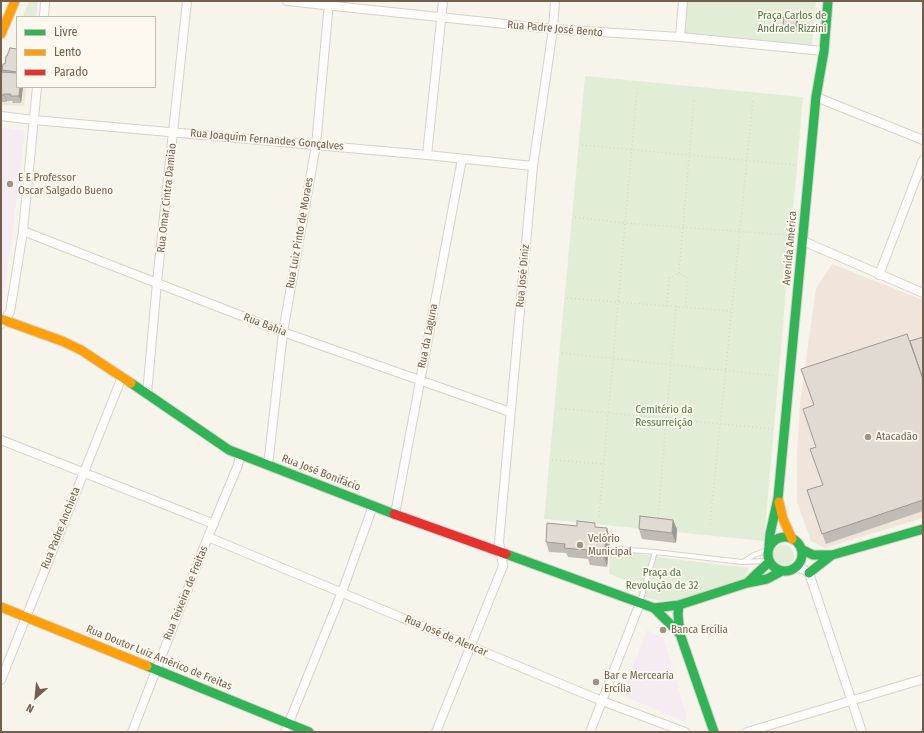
<!DOCTYPE html>
<meta charset="utf-8">
<style>
body{margin:0}
#map{position:relative;width:924px;height:733px;overflow:hidden;background:#f7f4ec;font-family:"Fira Sans Condensed",sans-serif}
canvas{display:block}
.frame{position:absolute;inset:0;border:2px solid #735f4e;pointer-events:none}
.legend{position:absolute;left:16px;top:16px;width:140px;height:72px;box-sizing:border-box;background:#fef9ef;border:1px solid #c6bbaf;margin:0;padding:5px 7px;list-style:none;font-size:12px;color:#735f4e}
.legend li{display:flex;align-items:center;gap:8px;height:20px}
.legend b{width:20px;border:1px solid #c6bbaf}
.north{position:absolute;left:16px;top:677px;width:40px;height:40px;-webkit-text-stroke:3px #fef9ef;paint-order:stroke;rotate:207deg;font-size:11px;font-weight:700;line-height:16px;text-align:center;color:#735f4e}
.north::after{content:'';display:block;margin:auto;width:14px;height:18px;background:#735f4e;clip-path:polygon(50% 0,100% 100%,50% 72%,0 100%)}
</style>
<div id="map">
<canvas width="924" height="733"></canvas>
<div class="frame"></div>
<ul class="legend">
<li><b style="height:5px;background:#30b455"></b>Livre</li>
<li><b style="height:5px;background:#ff9f0a"></b>Lento</li>
<li><b style="height:5px;background:#e5322d"></b>Parado</li>
</ul>
<div class="north">N</div>
</div>
<script>
const g = document.querySelector('canvas').getContext('2d');
g.lineJoin = 'round';
function paint(path, color) {
  g.fillStyle = color;
  g.fill(path, 'evenodd');
}
function shape(rows) {
  const path = new Path2D();
  for (const r of rows) {
    if (r.length === 3) {
      path.moveTo(r[0] + r[2], r[1]);
      path.arc(r[0], r[1], r[2], 0, 2 * Math.PI);
      continue;
    }
    path.moveTo(r[0], r[1]);
    for (let i = 2; i < r.length; i += 2) path.lineTo(r[i], r[i + 1]);
  }
  return path;
}
function stroke(path, color, width, dash) {
  g.strokeStyle = color;
  g.lineWidth = width;
  g.lineCap = dash ? 'butt' : 'round';
  g.setLineDash(dash || []);
  g.stroke(path);
}
function write(font, color, halo, rows, align = 'center') {
  g.font = font + ' "Fira Sans Condensed",sans-serif';
  g.lineWidth = 3.5;
  g.setLineDash([]);
  g.textBaseline = 'middle';
  g.strokeStyle = halo;
  g.fillStyle = color;
  for (const [text, x, y, turn = 0] of rows) {
    g.save();
    g.translate(x, y);
    g.rotate((+turn || 0) * Math.PI / 180);
    g.textAlign = isNaN(turn) ? turn : align;
    if (halo) g.strokeText(text, 0, 0);
    g.fillText(text, 0, 0);
    g.restore();
  }
}
paint(shape([
 [23,87,27,87,24,106,1,105,1,102,7,102,7,101,21,103]
]), '#efe7da');
paint(shape([
 [832,264,923,300,923,518,825,548,811,541,797,502,797,453,800,403,816,288]
]), '#f1e5db');
paint(shape([
 [1,127,25,131,12,236,1,309],
 [647,630,663,637,687,717,685,722,622,695]
]), '#f4ecf2');
paint(shape([
 [29,1,38,1,36,17,23,17],
 [687,1,816,1,812,45,684,33],
 [585,76,803,97,764,541,544,519],
 [783,556,11],
 [610,550,665,558,749,568,745,578,683,599,660,601,638,595,640,586,609,574]
]), '#e2edd8');
const lane = shape([
 [617,549,655,552,742,562,766,561],
 [743,562,754,555,768,550],
 [640,602,655,552]
]);
const street = shape([
 [287,1,553,29,680,37,824,51],
 [44,17,45,1],
 [680,37,683,1],
 [816,97,923,140],
 [1,116,34,120,427,155,533,166],
 [427,155,443,1],
 [23,231,283,332,510,412],
 [803,241,923,293],
 [879,275,923,160],
 [1,324,10,312,23,231,37,87],
 [147,394,157,282,187,1],
 [1,440,214,524],
 [267,465,269,457,283,332,316,145,329,2],
 [395,514,462,159],
 [208,537,602,701,685,732],
 [796,568,803,569,809,573,862,732],
 [1,680,122,377],
 [132,732,208,537,238,465,240,454],
 [285,732,342,592,373,506],
 [436,732,503,566,499,542,533,166,553,29,555,1],
 [590,732,640,603],
 [747,732,923,679]
]);
const fast = shape([
 [131,383,229,450,394,514],
 [785,554,17],
 [769,546,770,534,778,498,816,97,824,51,828,1],
 [801,549,813,555,832,555,923,529],
 [506,554,654,608,680,634],
 [809,573,832,555],
 [747,583,769,562],
 [679,605,678,614,680,634,714,732],
 [654,608,679,605,747,583,767,579,782,571],
 [147,666,309,732]
]);
const slow = shape([
 [1,34,15,1],
 [1,319,62,341,81,350,131,383],
 [779,502,783,519,792,539],
 [1,607,147,666]
]);
const jam = shape([
 [394,514,506,554]
]);
stroke(lane, '#d6d1ca', 6);
stroke(street, '#d6d1ca', 10);
stroke(fast, '#d7d1ca', 11);
stroke(slow, '#d7d1ca', 11);
stroke(jam, '#d7d1ca', 11);
stroke(shape([
 [582,145,796,165],
 [575,217,625,223,788,235],
 [679,273,694,98],
 [567,298,731,311],
 [667,306,669,278,679,273,687,278,686,307],
 [562,353,777,376],
 [557,408,773,429],
 [552,460,604,464],
 [599,516,637,89],
 [658,518,676,306],
 [710,524,753,100]
]), '#dad4cf', 1.5, [1, 3]);
stroke(lane, '#fefdfc', 4);
stroke(street, '#fefdfc', 8);
stroke(fast, '#30b455', 9);
stroke(slow, '#ff9f0a', 9);
stroke(jam, '#e5322d', 9);
paint(shape([
 [797,17,798,22,798,32,785,31,783,26],
 [17,49,17,87,23,87,21,103,13,103,12,101,7,101,7,102,1,102,1,72,2,72,2,70,5,64],
 [923,337,923,511,826,544,807,490,823,485,816,447,814,405,910,341],
 [673,520,677,529,676,543,642,539,639,529],
 [597,527,610,538,607,567,590,565,588,559,568,557,566,553,549,552,546,542]
]), '#c1bbb5');
paint(shape([
 [797,17,798,22,798,32,796,27],
 [20,87,23,87,21,103,19,96],
 [4,94,7,101,7,102,4,95],
 [673,520,677,529,676,543,672,533],
 [607,528,610,538,607,567,604,557]
]), '#9d9993');
const building = shape([
 [784,16,797,17,796,27,783,26,784,16],
 [10,48,17,49,17,72,2,70,3,64,5,64,6,56,7,56,10,48],
 [1,72,17,73,17,87,20,87,19,96,10,96,11,94,4,94,4,95,1,95,1,72],
 [907,334,923,379,923,500,822,534,807,490,823,485,810,449,816,447,803,409,814,405,801,369,907,334],
 [923,337,923,379,910,341,923,337],
 [640,516,673,520,672,533,639,529,640,516],
 [577,521,595,523,595,527,607,528,604,557,587,556,587,550,564,548,565,544,546,542,547,523,577,526,577,521]
]);
paint(building, '#e0dad2');
stroke(building, '#9d9993', 1);
for (const [x, y, r, color] of [
 [10,184,4,"#a19385"],
 [868,437,4,"#a19385"],
 [580,545,4,"#a19385"],
 [663,630,4,"#a19385"],
 [596,682,4,"#a19385"]
]) {
  const dot = new Path2D();
  dot.arc(x, y, r, 0, 2 * Math.PI);
  g.fillStyle = color;
  g.fill(dot);
  stroke(dot, '#fef9ef', 1.5);
}
write('11px', '#517847', '#fef9ef', [
 ["Praça Carlos de",792,16],
 ["Andrade Rizzini",792,29],
 ["Cemitério da",664,410],
 ["Ressurreição",664,423],
 ["Praça da",662,573],
 ["Revolução de 32",662,586]
]);
write('11px', '#735f4e', '#fef9ef', [
 ["Rua Padre José Bento",555,29,5],
 ["Rua Joaquim Fernandes Gonçalves",267,140,5],
 ["Rua Omar Cintra Damião",167,198,-84],
 ["Rua Luiz Pinto de Moraes",300,233,-80],
 ["Avenida América",790,248,-85],
 ["Rua José Diniz",523,276,-85],
 ["Rua Bahia",265,325,21],
 ["Rua da Laguna",428,336,-79],
 ["Rua José Bonifácio",321,473,21],
 ["Rua Padre Anchieta",61,528,-68],
 ["Rua Teixeira de Freitas",186,593,-68],
 ["Rua José de Alencar",446,636,23],
 ["Rua Doutor Luiz Américo de Freitas",159,658,22]
]);
write('11px', '#735f4e', '#fef9ef', [
 ["E E Professor",18,178],
 ["Oscar Salgado Bueno",18,191],
 ["Atacadão",876,437],
 ["Velório",588,539],
 ["Municipal",588,552],
 ["Banca Ercília",671,630],
 ["Bar e Mercearia",604,676],
 ["Ercília",604,689]
], 'left');
</script>
